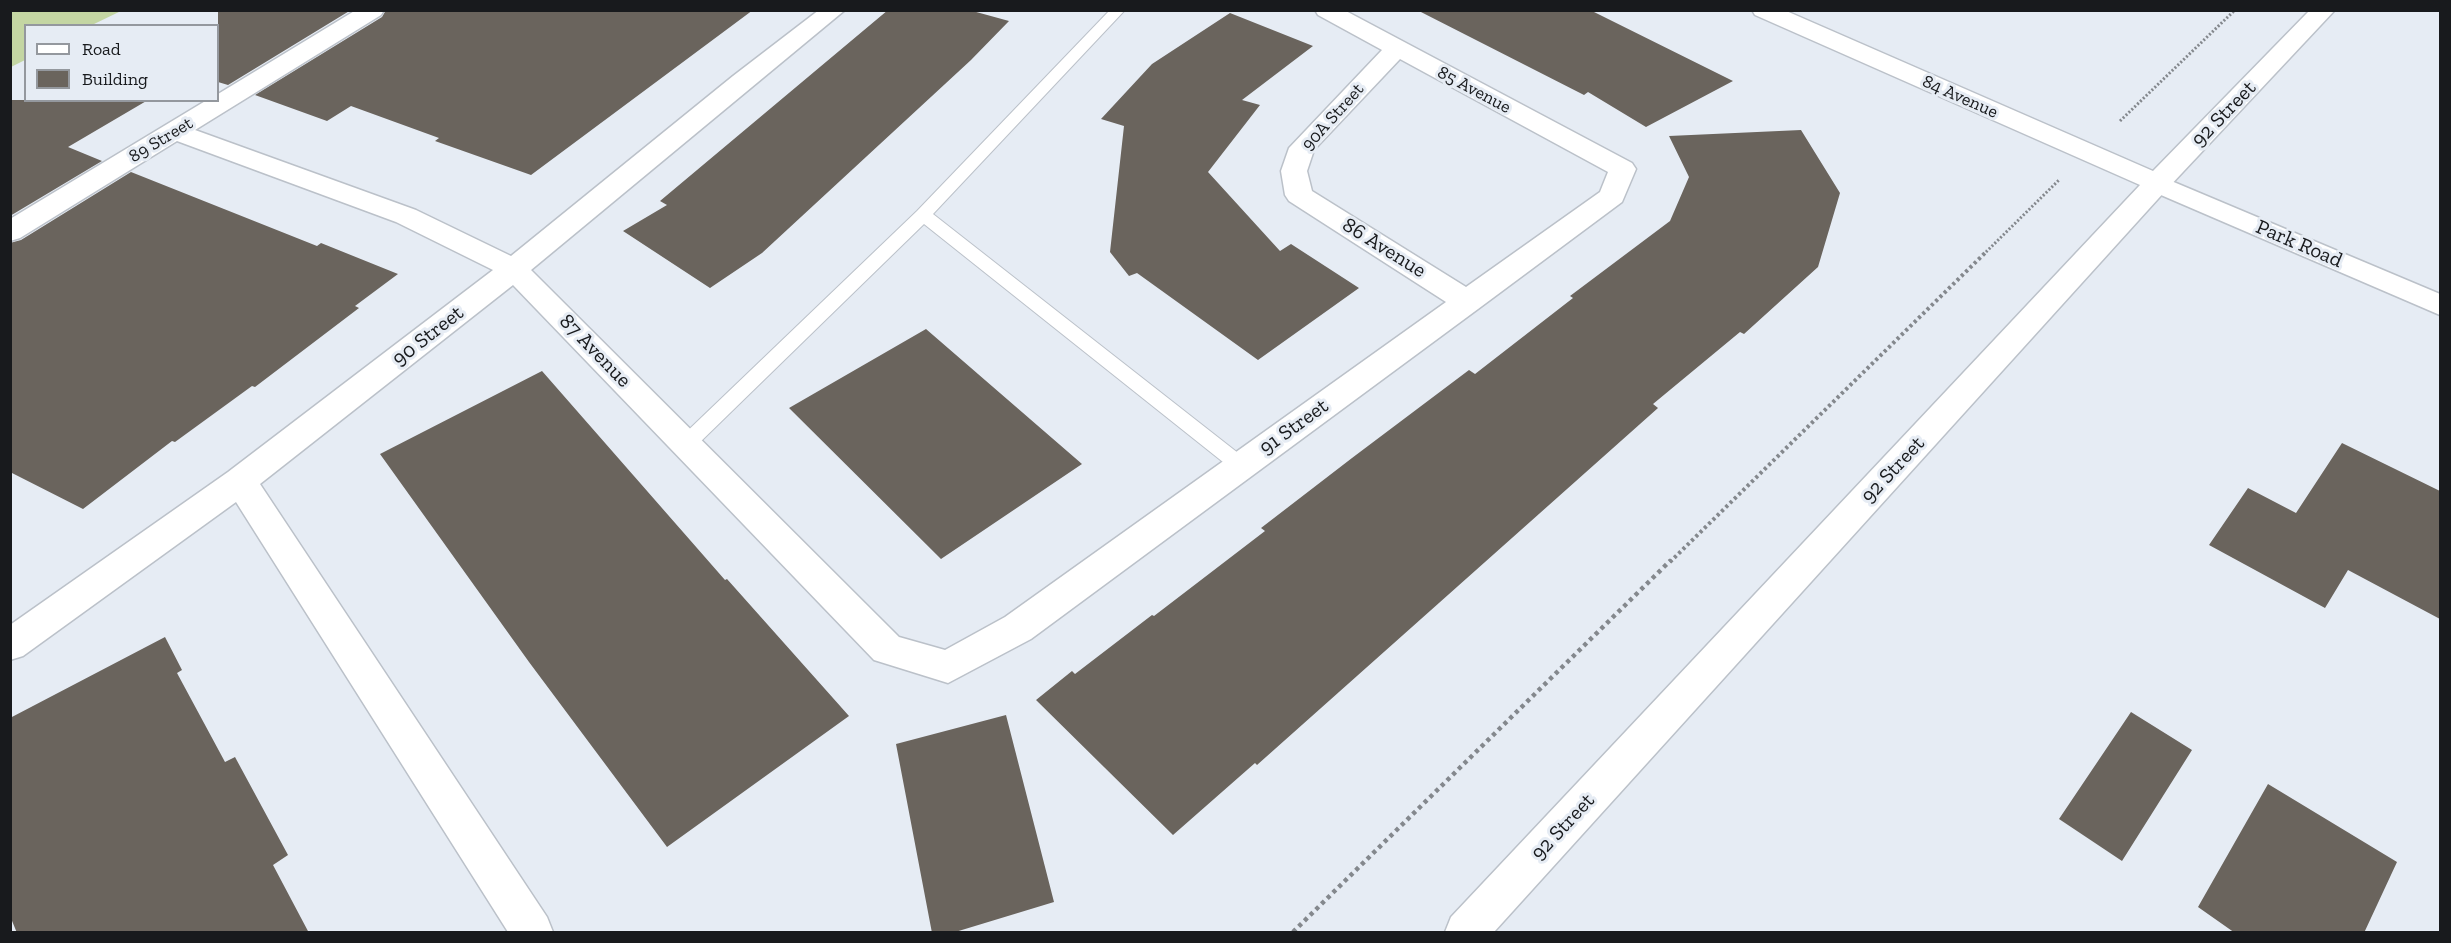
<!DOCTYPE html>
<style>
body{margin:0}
#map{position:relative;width:2451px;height:943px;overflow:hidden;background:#e6ecf4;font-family:"Zilla Slab",serif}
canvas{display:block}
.frame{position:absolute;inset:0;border:12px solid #181a1d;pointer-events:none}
.legend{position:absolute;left:24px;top:24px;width:195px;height:78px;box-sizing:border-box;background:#e6ecf4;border:2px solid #94989e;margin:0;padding:8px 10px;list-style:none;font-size:18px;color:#181a1d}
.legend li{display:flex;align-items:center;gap:12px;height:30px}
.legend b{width:30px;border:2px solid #94989e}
</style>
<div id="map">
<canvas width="2451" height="943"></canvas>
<div class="frame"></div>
<ul class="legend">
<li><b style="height:8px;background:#fff"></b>Road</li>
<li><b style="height:16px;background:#6a645d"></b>Building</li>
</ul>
</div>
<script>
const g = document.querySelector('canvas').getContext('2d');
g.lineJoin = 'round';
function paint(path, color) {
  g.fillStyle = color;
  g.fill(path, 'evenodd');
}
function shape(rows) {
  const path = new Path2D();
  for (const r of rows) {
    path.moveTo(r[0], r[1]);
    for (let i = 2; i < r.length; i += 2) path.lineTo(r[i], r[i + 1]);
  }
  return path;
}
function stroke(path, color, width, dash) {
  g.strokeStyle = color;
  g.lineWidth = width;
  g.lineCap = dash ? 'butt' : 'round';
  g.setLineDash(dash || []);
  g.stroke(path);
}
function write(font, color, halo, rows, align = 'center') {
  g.font = font + ' "Zilla Slab",serif';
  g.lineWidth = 6;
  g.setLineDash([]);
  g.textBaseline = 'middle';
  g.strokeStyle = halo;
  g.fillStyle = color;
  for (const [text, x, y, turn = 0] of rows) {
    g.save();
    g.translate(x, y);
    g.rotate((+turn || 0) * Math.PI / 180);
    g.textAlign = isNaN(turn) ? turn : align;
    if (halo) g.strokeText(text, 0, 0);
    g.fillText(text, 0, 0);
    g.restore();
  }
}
paint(shape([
 [11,10,121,10,121,11,92,25,26,26,25,60,11,67]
]), '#c4d6a3');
paint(shape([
 [218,10,351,10,228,85,218,82],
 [386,10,753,10,531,175,435,141,439,138,351,106,327,121,255,95,382,17],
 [888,10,969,10,1009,21,971,60,762,253,710,288,623,231,667,205,660,201],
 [1417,10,1590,10,1733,81,1646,127,1588,92,1584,95],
 [1230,13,1313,46,1242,100,1260,105,1208,172,1280,251,1291,244,1359,288,1258,360,1137,273,1129,276,1110,252,1124,126,1101,119,1152,64],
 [10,100,148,100,68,147,102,161,10,216],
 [1801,130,1840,193,1818,267,1744,334,1740,332,1653,404,1658,408,1257,765,1255,763,1173,835,1036,700,1072,671,1075,674,1152,615,1154,616,1265,531,1261,528,1352,458,1469,370,1475,374,1573,298,1570,296,1670,221,1689,177,1669,136],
 [131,172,317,246,321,243,398,274,355,306,359,308,255,387,252,386,175,442,172,441,83,509,10,472,10,243,21,240],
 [926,329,1082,464,941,559,789,408],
 [542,371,725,580,727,579,849,716,667,847,529,662,380,454],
 [2342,443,2440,491,2440,619,2348,570,2325,608,2209,545,2248,488,2296,513],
 [165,637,182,670,177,673,225,762,235,757,288,855,273,865,309,933,17,933,10,916,10,718],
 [2131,712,2192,750,2122,861,2059,819],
 [1006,715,1054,902,952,933,932,933,896,744],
 [2268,784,2397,862,2364,933,2235,933,2198,907]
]), '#6a645d');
const lane = shape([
 [1110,10,1125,10,933,214,1247,460,1250,465,1247,470,1240,472,1233,470,924,224,693,449,679,449,676,444,679,439,917,211,1110,10]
]);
const street = shape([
 [356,10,384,10,381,15,195,130,416,210,511,256,733,76,819,10,845,10,531,270,899,637,945,650,1005,617,1446,302,1289,201,1285,195,1281,171,1289,148,1382,50,1318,15,1315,10,1344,10,1632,163,1636,169,1622,202,1478,309,1031,639,948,683,874,660,513,285,260,484,547,917,553,932,508,932,236,502,23,656,10,660,10,625,228,472,493,270,396,222,177,141,20,238,10,241,10,219,207,100,218,100,218,94,356,10],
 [1400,59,1608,172,1600,192,1466,287,1312,191,1307,171,1314,150,1400,59],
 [2157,175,2440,294,2440,315,2147,189,2144,183,2147,177,2157,175]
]);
const secondary = shape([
 [1752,10,1784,10,2153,171,2310,10,2335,10,2167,189,1494,932,1445,932,1451,917,2140,185,1755,15,1752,10]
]);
stroke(lane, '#bbc1c9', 2);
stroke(street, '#bbc1c9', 3);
stroke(secondary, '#bbc1c9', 3);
stroke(shape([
 [2120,121,2235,10],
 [1986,252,2060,179]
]), '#84888d', 3, [2, 2]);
stroke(shape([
 [1670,562,1987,251]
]), '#84888d', 4, [3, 3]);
stroke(shape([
 [1293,932,1671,560]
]), '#84888d', 4.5, [4, 4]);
paint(lane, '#fff');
paint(street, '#fff');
paint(secondary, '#fff');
write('18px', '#181a1d', '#e6ecf4', [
 ["85 Avenue",1474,90,28],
 ["84 Avenue",1960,97,24],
 ["90A Street",1333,117,-48],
 ["89 Street",161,140,-31]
]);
write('21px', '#181a1d', '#e6ecf4', [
 ["92 Street",2224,114,-46],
 ["Park Road",2299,244,23],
 ["86 Avenue",1384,248,32],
 ["90 Street",428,336,-38],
 ["87 Avenue",595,351,46],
 ["91 Street",1294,427,-36],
 ["92 Street",1893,470,-47],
 ["92 Street",1563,827,-47]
]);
</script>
